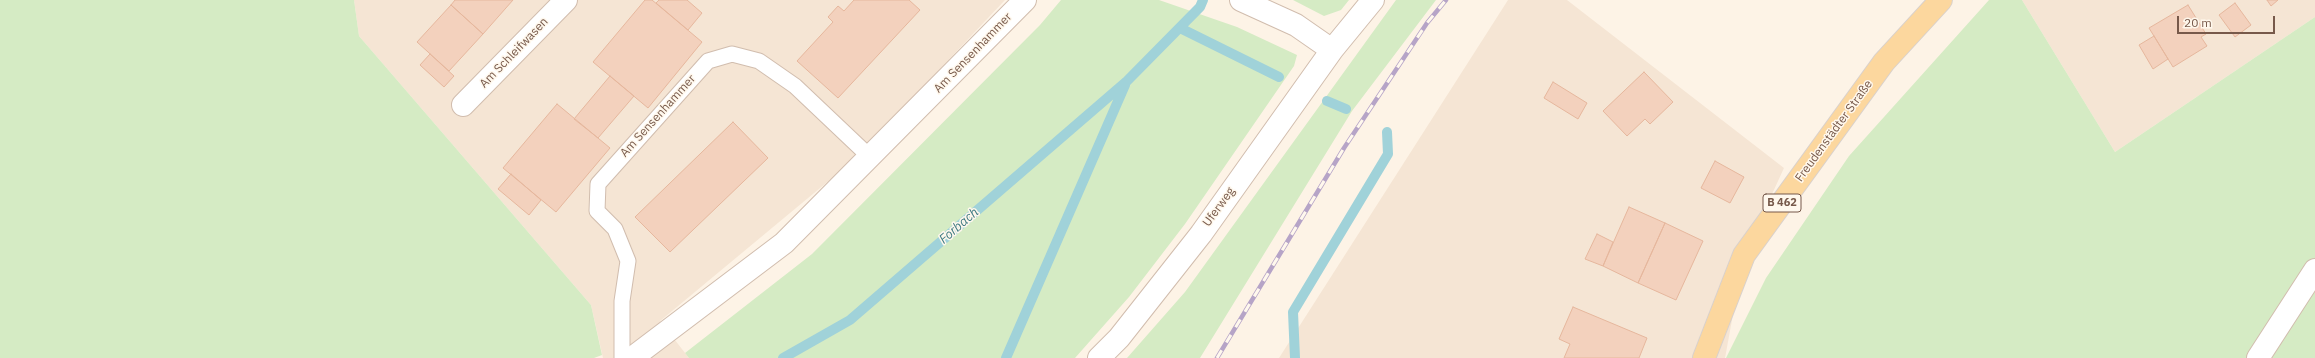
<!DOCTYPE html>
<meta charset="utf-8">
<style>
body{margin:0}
#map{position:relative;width:2315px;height:358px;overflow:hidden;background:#fdf3e6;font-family:"IBM Plex Sans",sans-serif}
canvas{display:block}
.scale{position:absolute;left:2177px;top:16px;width:98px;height:18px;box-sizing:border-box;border:2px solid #77594a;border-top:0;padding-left:5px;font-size:12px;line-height:14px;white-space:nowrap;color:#77594a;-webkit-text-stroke:3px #fff8ed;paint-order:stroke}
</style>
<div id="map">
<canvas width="2315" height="358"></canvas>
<div class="scale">20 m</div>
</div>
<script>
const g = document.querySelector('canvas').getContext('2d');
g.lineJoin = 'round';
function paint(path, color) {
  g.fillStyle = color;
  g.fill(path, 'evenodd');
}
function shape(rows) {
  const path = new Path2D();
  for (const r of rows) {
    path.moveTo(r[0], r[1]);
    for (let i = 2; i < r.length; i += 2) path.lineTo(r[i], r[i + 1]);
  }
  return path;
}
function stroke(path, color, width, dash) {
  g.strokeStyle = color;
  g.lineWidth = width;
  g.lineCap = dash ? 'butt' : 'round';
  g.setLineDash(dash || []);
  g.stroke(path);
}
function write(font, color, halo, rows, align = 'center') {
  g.font = font + ' "IBM Plex Sans",sans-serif';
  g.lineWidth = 3;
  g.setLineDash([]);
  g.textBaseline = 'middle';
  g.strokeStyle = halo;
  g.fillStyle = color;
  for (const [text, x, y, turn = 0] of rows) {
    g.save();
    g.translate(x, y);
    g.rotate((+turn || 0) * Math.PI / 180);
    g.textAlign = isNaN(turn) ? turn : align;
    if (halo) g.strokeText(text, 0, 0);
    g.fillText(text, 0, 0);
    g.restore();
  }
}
paint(shape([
 [354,0,1005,0,855,159,660,321,689,358,603,358,591,305,359,36],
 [1508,0,1567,0,1784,168,1744,255,1725,358,1279,358],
 [2022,0,2315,0,2315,17,2115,152]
]), '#f5e5d4');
paint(shape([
 [0,0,354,0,359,36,591,305,602,355,594,358,0,358],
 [1061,0,1159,0,1237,27,1297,55,1294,66,1185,224,1129,297,1075,358,689,358,685,353,812,254,1040,25],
 [1293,0,1349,0,1341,10,1324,16],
 [1396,0,1436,0,1352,111,1200,358,1127,358,1185,292],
 [1989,0,2022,0,2115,152,2315,17,2315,358,1726,358,1766,278,1849,156]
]), '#d5ebc4');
stroke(shape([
 [1180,28,1279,77],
 [1327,101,1346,109],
 [783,358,850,320,1127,81,1200,7,1203,0],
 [1006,358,1125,85],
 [1295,358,1293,312,1388,154,1387,132]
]), '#a0d2d9', 10);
const building = shape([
 [455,0,513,0,483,34,451,5,455,0],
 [645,0,652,0,702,42,648,108,593,62,645,0],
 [659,0,687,0,702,13,688,30,656,3,659,0],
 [854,0,909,0,920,10,838,98,797,61,833,22,828,17,838,6,844,11,854,0],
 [2267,0,2278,0,2271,6,2267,0],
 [2235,3,2251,25,2235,37,2219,15,2235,3],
 [451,5,483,34,449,71,417,42,451,5],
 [2188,5,2206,34,2201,37,2207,46,2173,67,2149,28,2188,5],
 [2154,36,2168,59,2153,69,2139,45,2154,36],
 [430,54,454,76,444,87,420,65,430,54],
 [1644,72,1673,102,1650,124,1645,119,1627,136,1603,111,1644,72],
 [610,76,634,96,598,138,574,119,610,76],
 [1553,82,1587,103,1578,119,1544,98,1553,82],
 [557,104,610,148,556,212,503,168,557,104],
 [733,122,768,158,670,252,635,217,733,122],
 [1715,161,1744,177,1730,203,1701,188,1715,161],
 [511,174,541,200,529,215,498,189,511,174],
 [1629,207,1665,223,1638,283,1603,266,1629,207],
 [1665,223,1703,241,1676,300,1638,283,1665,223],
 [1597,234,1613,242,1603,266,1585,259,1597,234],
 [1573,307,1647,338,1639,358,1564,358,1570,344,1559,339,1573,307]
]);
paint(building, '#f3d1bd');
stroke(building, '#e6b79d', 1);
const lane = shape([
 [622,358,622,301,628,261,615,229,597,211,598,184,708,61,732,54,759,61,795,86,871,158]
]);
const street = shape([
 [1241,0,1296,25,1332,50],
 [463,105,566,0],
 [632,358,784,243,1025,0],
 [1099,358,1119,338,1201,234,1332,50,1373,0],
 [2258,358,2315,270]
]);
const primary = shape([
 [1704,358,1744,255,1884,62,1941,0]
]);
stroke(lane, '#d1bdae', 17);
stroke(street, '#d1bdae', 24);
stroke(primary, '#d9d1cc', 24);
stroke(lane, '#fff', 15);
stroke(street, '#fff', 22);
stroke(primary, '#fcd79e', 22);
const rail = shape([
 [1217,358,1344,148,1427,23,1446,0]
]);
stroke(rail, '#b6a4c7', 4.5);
stroke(rail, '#fff8ed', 3, [9]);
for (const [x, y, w] of [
 [1782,203,38]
]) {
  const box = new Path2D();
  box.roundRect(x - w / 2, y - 9, w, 18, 3);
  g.fillStyle = '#fff8ed';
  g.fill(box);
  stroke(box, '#77594a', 1);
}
write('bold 11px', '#77594a', null, [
 ["B 462",1782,203]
]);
write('12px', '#77594a', '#fff8ed', [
 ["Am Schleifwasen",514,53,-46],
 ["Am Sensenhammer",973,53,-46],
 ["Am Sensenhammer",658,116,-48],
 ["Freudenstädter Straße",1834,131,-54],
 ["Uferweg",1219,207,-54]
]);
write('italic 13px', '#407b84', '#fff8ed', [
 ["Forbach",959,226,-41]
]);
</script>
